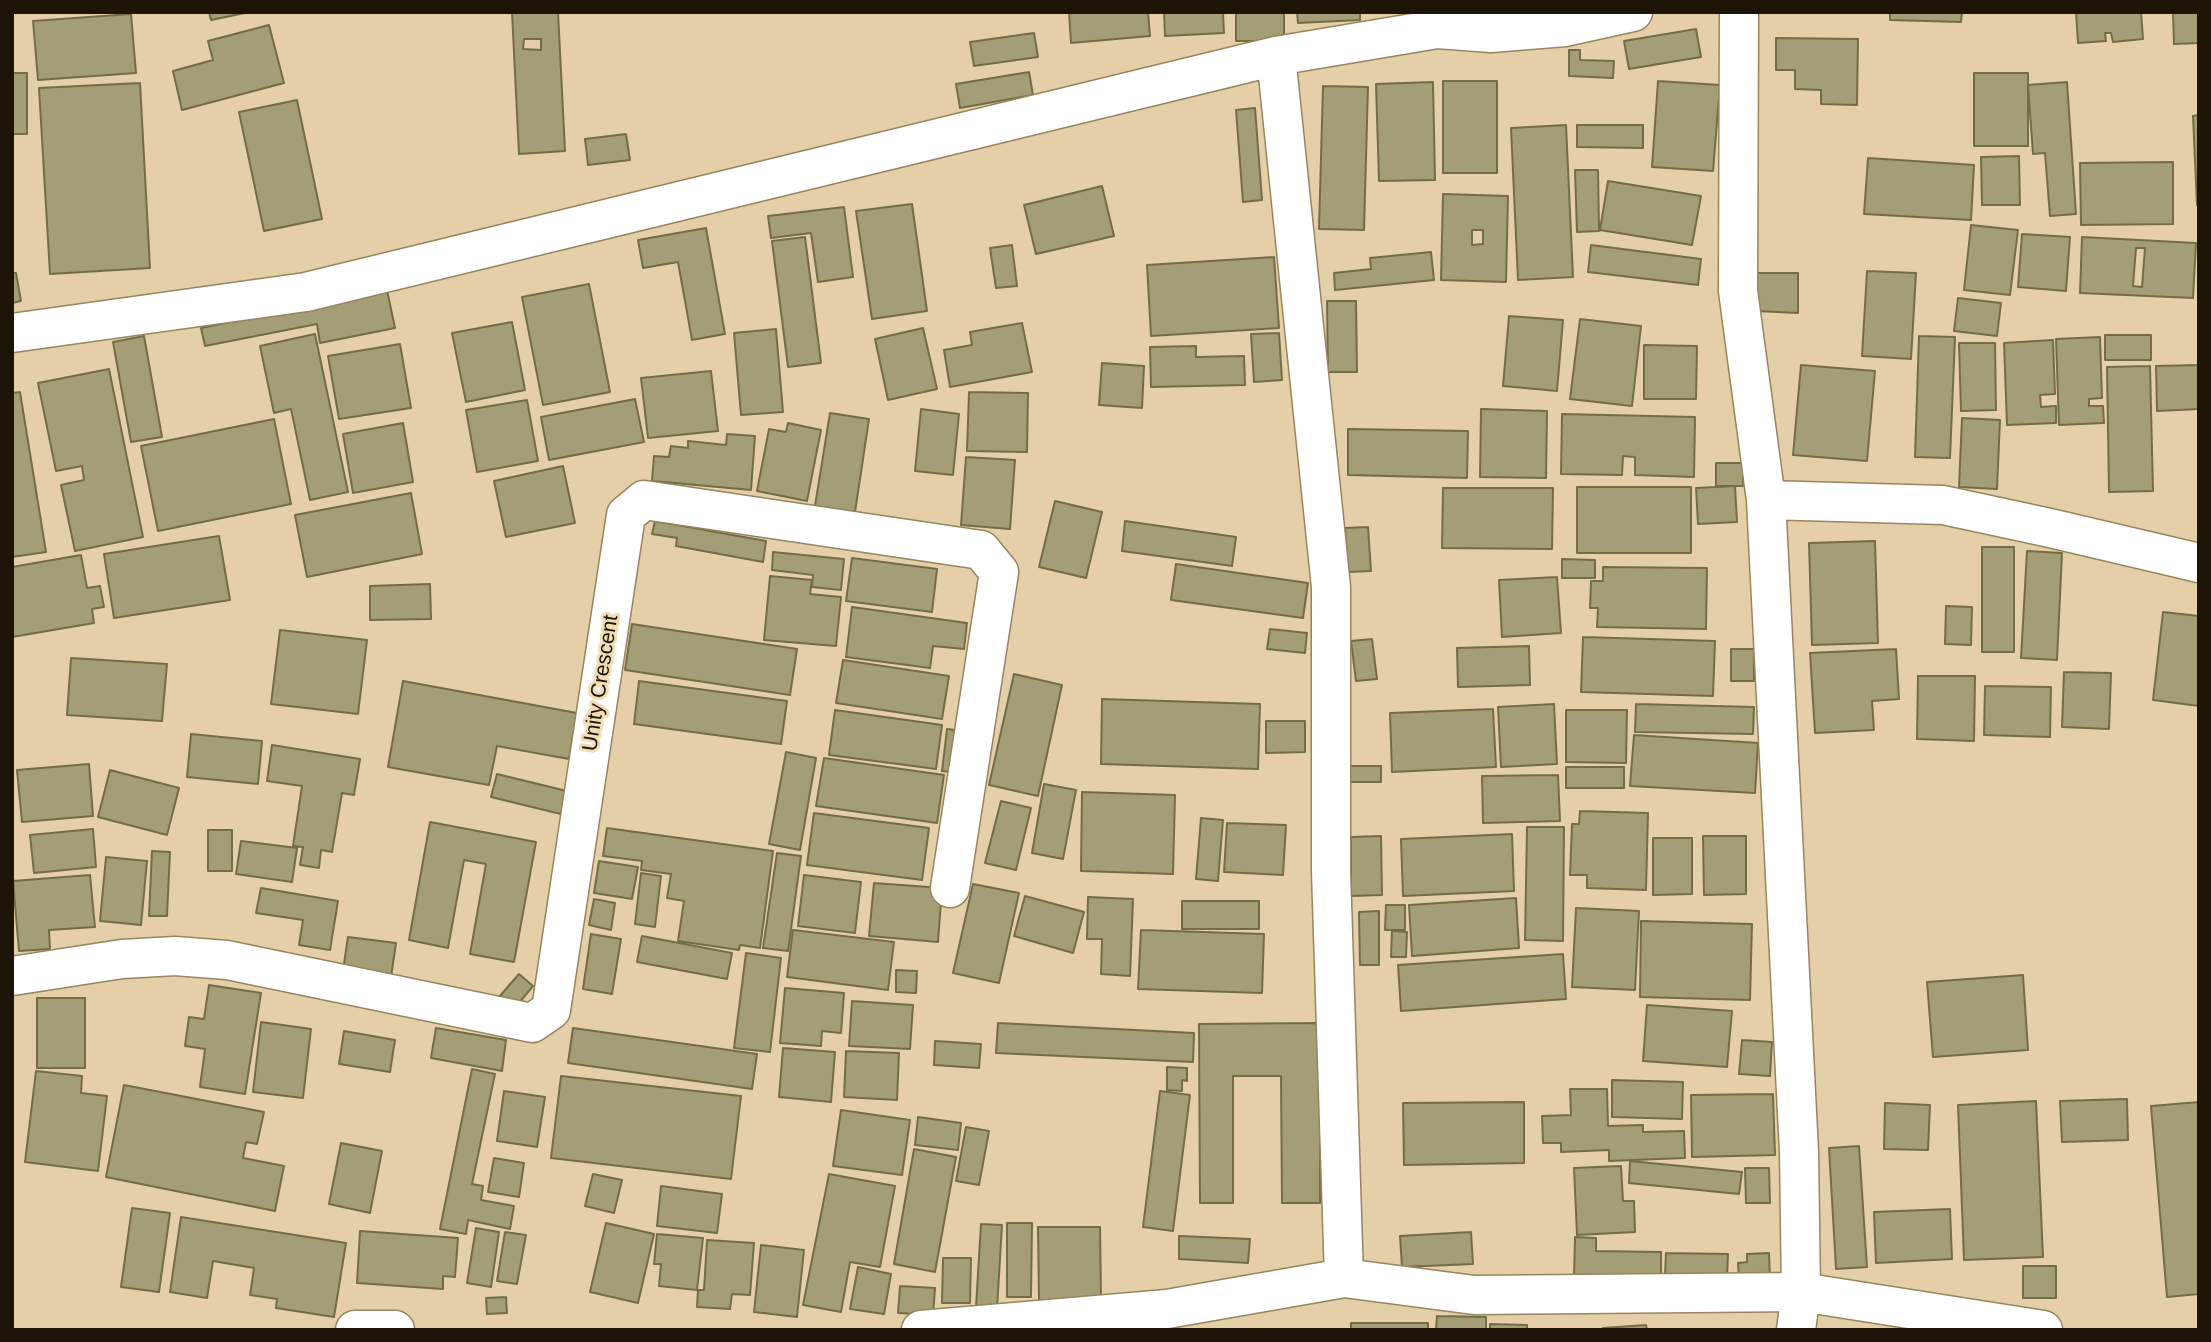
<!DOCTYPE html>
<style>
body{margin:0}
#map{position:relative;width:2211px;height:1342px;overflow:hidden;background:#e5cfa8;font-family:Helvetica,sans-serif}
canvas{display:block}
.frame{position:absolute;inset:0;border:14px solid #1c1406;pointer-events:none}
</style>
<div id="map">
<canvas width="2211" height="1342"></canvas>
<div class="frame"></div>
</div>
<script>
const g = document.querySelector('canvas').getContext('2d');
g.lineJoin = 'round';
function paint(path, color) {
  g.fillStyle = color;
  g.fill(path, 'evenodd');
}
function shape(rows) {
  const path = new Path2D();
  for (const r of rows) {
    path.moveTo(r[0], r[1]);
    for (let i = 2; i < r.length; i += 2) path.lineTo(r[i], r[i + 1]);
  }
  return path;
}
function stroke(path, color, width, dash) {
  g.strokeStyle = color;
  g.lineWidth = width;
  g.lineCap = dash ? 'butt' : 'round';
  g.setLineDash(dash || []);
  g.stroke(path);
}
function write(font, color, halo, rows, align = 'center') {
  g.font = font + ' Helvetica,sans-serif';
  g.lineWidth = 6;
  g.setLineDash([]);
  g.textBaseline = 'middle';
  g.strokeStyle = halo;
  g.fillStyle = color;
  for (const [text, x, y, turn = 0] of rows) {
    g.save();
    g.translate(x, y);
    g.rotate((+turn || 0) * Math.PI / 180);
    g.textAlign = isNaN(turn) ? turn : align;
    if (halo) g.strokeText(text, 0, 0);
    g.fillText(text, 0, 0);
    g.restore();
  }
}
const building = shape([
 [209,12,250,12,211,20,209,12],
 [512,12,558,12,565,151,519,154,512,12],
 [524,39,541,39,541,50,523,49,524,39],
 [1069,12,1148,12,1150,36,1071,43,1069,12],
 [1164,12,1223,12,1224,33,1165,36,1164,12],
 [1236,12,1284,12,1284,41,1236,41,1236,12],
 [1297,12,1360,12,1360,20,1298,23,1297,12],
 [1890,12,1962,12,1961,22,1890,20,1890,12],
 [2076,12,2141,12,2143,39,2113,42,2111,33,2105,33,2106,41,2078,43,2076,12],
 [2173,12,2198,12,2199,43,2174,44,2173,12],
 [131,14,136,73,38,80,33,21,131,14],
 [269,25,284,83,182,110,173,71,213,60,208,41,269,25],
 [1696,29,1701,57,1629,69,1624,41,1696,29],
 [1034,33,1038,57,974,66,970,42,1034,33],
 [1776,38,1858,39,1857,105,1821,104,1821,90,1795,89,1795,70,1776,70,1776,38],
 [1569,50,1580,50,1580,60,1614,61,1613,78,1569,76,1569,50],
 [1029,72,1033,95,960,108,956,84,1029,72],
 [12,73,27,73,27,134,12,134,12,73],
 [1974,73,2028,73,2028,146,1974,146,1974,73],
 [1443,81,1497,81,1497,173,1443,173,1443,81],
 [1658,81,1720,85,1713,171,1652,167,1658,81],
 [1433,82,1435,180,1379,181,1376,84,1433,82],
 [2067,82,2076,214,2050,216,2045,153,2033,154,2028,85,2067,82],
 [140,83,150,268,50,274,39,88,140,83],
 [1323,86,1368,87,1364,230,1319,229,1323,86],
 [297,100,322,219,264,231,239,112,297,100],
 [1255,108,1262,200,1243,202,1236,110,1255,108],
 [2199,115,2199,205,2197,205,2193,116,2199,115],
 [1566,125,1573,277,1518,280,1511,128,1566,125],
 [1577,125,1643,125,1643,148,1577,147,1577,125],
 [626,134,630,160,588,165,585,139,626,134],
 [2019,156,2020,205,1982,205,1981,157,2019,156],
 [1868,158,1974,165,1971,220,1864,214,1868,158],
 [2173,162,2173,224,2081,225,2080,163,2173,162],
 [1575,170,1598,170,1599,231,1577,232,1575,170],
 [1608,181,1701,196,1692,245,1600,230,1608,181],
 [1102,186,1114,236,1036,254,1024,205,1102,186],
 [1443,194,1508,196,1506,282,1441,280,1443,194],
 [1472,230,1483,230,1483,244,1472,245,1472,230],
 [912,204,927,311,872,319,856,211,912,204],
 [844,207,853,277,818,282,811,233,771,238,768,216,844,207],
 [1971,225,2018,230,2010,295,1964,290,1971,225],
 [706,228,725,334,692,340,678,262,643,268,638,240,706,228],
 [2022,234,2070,237,2066,291,2018,287,2022,234],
 [805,237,821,363,788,367,772,241,805,237],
 [2082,237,2196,243,2193,298,2080,293,2082,237],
 [2136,248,2145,248,2142,287,2133,286,2136,248],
 [1012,245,1017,286,996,288,990,248,1012,245],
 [1591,245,1701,259,1698,285,1588,272,1591,245],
 [1431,252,1434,280,1335,290,1334,273,1371,269,1370,258,1431,252],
 [1274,257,1279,328,1151,336,1147,265,1274,257],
 [1867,271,1916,273,1911,359,1862,356,1867,271],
 [12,273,16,273,21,301,12,303,12,273],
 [1757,273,1798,273,1798,313,1756,311,1757,273],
 [589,284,610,392,543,405,522,297,589,284],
 [387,290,395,328,320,343,317,324,205,346,201,328,387,290],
 [1958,298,2001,303,1997,336,1954,331,1958,298],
 [1327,301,1356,301,1357,372,1328,372,1327,301],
 [1509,316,1563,320,1557,391,1503,386,1509,316],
 [1580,319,1641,326,1632,406,1570,399,1580,319],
 [512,322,525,390,466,402,452,333,512,322],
 [1022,323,1032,372,950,387,944,350,972,345,970,332,1022,323],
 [923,328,937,389,888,400,875,339,923,328],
 [776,329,783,412,741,415,734,333,776,329],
 [1279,333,1282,380,1254,382,1251,334,1279,333],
 [315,334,348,492,310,500,291,409,274,413,260,346,315,334],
 [2105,335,2151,335,2151,360,2105,360,2105,335],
 [144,336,162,437,131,442,113,342,144,336],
 [1919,336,1955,337,1950,458,1915,457,1919,336],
 [2100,337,2102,398,2089,399,2089,406,2103,406,2104,423,2059,425,2056,339,2100,337],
 [2053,340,2055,394,2040,395,2041,407,2056,406,2056,423,2007,425,2004,343,2053,340],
 [1959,343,1995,343,1996,410,1961,411,1959,343],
 [400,344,411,408,339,419,328,356,400,344],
 [1644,345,1697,346,1696,399,1644,399,1644,345],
 [1196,346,1196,357,1244,356,1245,385,1151,387,1150,347,1196,346],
 [1102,363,1144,366,1142,408,1099,405,1102,363],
 [1801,365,1875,371,1867,461,1793,455,1801,365],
 [2199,365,2199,409,2157,411,2156,366,2199,365],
 [2150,366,2153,491,2109,492,2107,367,2150,366],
 [109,369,143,537,75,551,61,485,84,480,82,466,56,471,38,383,109,369],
 [711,371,718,431,648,438,641,378,711,371],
 [20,392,46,552,12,557,12,393,20,392],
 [969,392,1028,393,1027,452,967,451,969,392],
 [635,399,644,442,549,460,541,417,635,399],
 [527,400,538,461,477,472,466,410,527,400],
 [921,409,959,414,953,475,915,471,921,409],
 [1481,409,1547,411,1546,478,1480,477,1481,409],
 [830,413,869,419,855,512,815,506,830,413],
 [1562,414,1695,417,1694,477,1635,475,1635,457,1623,456,1622,475,1561,474,1562,414],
 [1962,418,2000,420,1997,489,1959,487,1962,418],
 [274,419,291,504,158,531,141,446,274,419],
 [403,423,413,482,353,493,343,434,403,423],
 [788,423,821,430,807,501,757,491,769,429,786,432,788,423],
 [1348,429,1468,431,1467,478,1348,475,1348,429],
 [727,434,755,436,751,490,652,481,654,456,669,457,671,446,688,448,688,441,726,445,727,434],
 [966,457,1015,460,1010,529,961,525,966,457],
 [1716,463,1743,463,1743,486,1716,486,1716,463],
 [563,466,575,523,506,537,494,481,563,466],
 [1735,486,1737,522,1698,524,1696,488,1735,486],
 [1577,487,1691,487,1691,553,1577,553,1577,487],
 [1443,488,1553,488,1552,549,1442,548,1443,488],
 [411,493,422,554,307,577,295,515,411,493],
 [1055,501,1102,512,1086,578,1039,567,1055,501],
 [655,521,766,541,763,562,676,546,677,538,652,534,655,521],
 [1125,521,1236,537,1232,566,1122,551,1125,521],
 [1368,527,1371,571,1348,572,1345,528,1368,527],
 [219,536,230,600,114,618,104,554,219,536],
 [1875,541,1878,643,1812,645,1809,543,1875,541],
 [1982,547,2014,547,2014,652,1982,652,1982,547],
 [2027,551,2062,553,2057,660,2021,658,2027,551],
 [773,552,844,559,841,590,812,587,813,575,772,570,773,552],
 [81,555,87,588,100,586,104,607,92,609,94,623,12,637,12,567,81,555],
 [852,558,937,569,932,612,846,601,852,558],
 [1562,559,1595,560,1595,578,1562,578,1562,559],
 [1176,564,1308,583,1303,618,1171,600,1176,564],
 [1603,567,1707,568,1706,629,1597,627,1598,608,1590,608,1591,581,1603,581,1603,567],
 [770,576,812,580,810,594,841,597,836,646,764,640,770,576],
 [1557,577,1561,633,1502,637,1499,580,1557,577],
 [430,584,431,619,370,620,370,586,430,584],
 [1946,606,1972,607,1971,645,1945,644,1946,606],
 [852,607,967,623,964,649,933,646,930,668,846,657,852,607],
 [2163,612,2199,616,2199,706,2153,700,2163,612],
 [632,624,797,649,790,695,625,670,632,624],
 [1270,629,1307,633,1305,653,1267,649,1270,629],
 [280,630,367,640,358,714,271,704,280,630],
 [1583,637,1715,641,1713,696,1581,692,1583,637],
 [1372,639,1377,679,1356,681,1351,641,1372,639],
 [1529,646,1530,685,1458,687,1457,648,1529,646],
 [1731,649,1754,649,1754,681,1731,681,1731,649],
 [1896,649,1899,699,1872,701,1874,730,1815,733,1810,653,1896,649],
 [71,658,167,664,162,721,67,715,71,658],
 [843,660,949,676,942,719,836,703,843,660],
 [2064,672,2111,673,2109,729,2062,727,2064,672],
 [1014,674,1062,685,1038,796,989,785,1014,674],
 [1918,676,1975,676,1974,741,1917,739,1918,676],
 [403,681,577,713,569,759,497,746,489,785,388,767,403,681],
 [639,681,787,701,781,744,634,724,639,681],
 [1985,686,2051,687,2050,737,1984,735,1985,686],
 [1102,699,1260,704,1258,769,1101,764,1102,699],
 [1554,704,1557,764,1501,767,1498,707,1554,704],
 [1636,704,1754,707,1753,734,1635,732,1636,704],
 [1493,709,1496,767,1392,772,1390,713,1493,709],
 [835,710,942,725,936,769,829,755,835,710],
 [1566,710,1627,710,1626,763,1566,762,1566,710],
 [1266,721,1305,721,1305,752,1266,753,1266,721],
 [947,729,963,731,958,773,942,771,947,729],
 [191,734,262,741,258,784,187,777,191,734],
 [1634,735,1758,743,1755,793,1630,786,1634,735],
 [272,745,360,759,354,795,342,793,332,852,321,850,319,868,300,865,303,847,293,846,302,786,267,781,272,745],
 [786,752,816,758,800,850,769,844,786,752],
 [824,758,944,775,937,823,816,806,824,758],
 [89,764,93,816,22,822,17,770,89,764],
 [1347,766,1381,766,1381,782,1347,782,1347,766],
 [1566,767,1624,767,1624,788,1566,788,1566,767],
 [110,770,179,788,167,835,98,817,110,770],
 [497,774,575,793,569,816,491,797,497,774],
 [1558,775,1560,821,1483,823,1482,776,1558,775],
 [1044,784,1076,790,1063,859,1032,853,1044,784],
 [1082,792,1175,795,1173,874,1081,871,1082,792],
 [1001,801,1031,808,1016,870,985,863,1001,801],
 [1580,811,1648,813,1646,890,1587,888,1587,875,1570,875,1572,824,1579,824,1580,811],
 [814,813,929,828,922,880,807,865,814,813],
 [1201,818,1223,820,1218,881,1196,879,1201,818],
 [430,822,536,842,514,962,470,954,486,864,464,860,448,948,409,940,430,822],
 [1227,823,1286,825,1283,875,1224,872,1227,823],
 [1527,827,1564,827,1563,941,1525,940,1527,827],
 [607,828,773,851,760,948,740,945,739,950,678,941,684,901,667,898,671,874,641,870,642,861,603,856,607,828],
 [93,829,96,867,34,873,30,835,93,829],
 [208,830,232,830,232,871,208,871,208,830],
 [1512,834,1514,891,1403,896,1401,839,1512,834],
 [1381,836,1382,895,1351,896,1351,837,1381,836],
 [1703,836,1746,836,1746,894,1704,895,1703,836],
 [1653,838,1692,838,1692,894,1653,895,1653,838],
 [241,841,297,848,292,882,236,874,241,841],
 [152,851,170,852,167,916,149,916,152,851],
 [777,853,801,856,788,951,763,948,777,853],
 [106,857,147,861,141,925,100,921,106,857],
 [599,861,638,867,632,899,594,893,599,861],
 [641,873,661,876,655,927,635,924,641,873],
 [90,875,95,927,49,930,50,949,19,951,13,881,90,875],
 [804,875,861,882,855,933,798,926,804,875],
 [874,883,942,888,938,942,869,936,874,883],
 [973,884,1019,893,999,983,953,973,973,884],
 [261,888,338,901,330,950,299,945,303,920,256,913,261,888],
 [1025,896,1084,912,1073,953,1014,936,1025,896],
 [1088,897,1133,899,1130,976,1101,974,1102,939,1087,939,1088,897],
 [1516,898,1519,948,1412,956,1409,905,1516,898],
 [594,899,615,903,611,930,589,925,594,899],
 [1182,901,1259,901,1259,929,1182,929,1182,901],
 [1386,905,1405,905,1405,930,1385,930,1386,905],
 [1576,908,1639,911,1635,990,1572,987,1576,908],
 [1379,911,1379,965,1360,965,1359,912,1379,911],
 [1641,921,1752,924,1750,1000,1640,997,1641,921],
 [793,930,894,942,888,990,787,977,793,930],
 [1141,930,1264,934,1262,993,1138,989,1141,930],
 [1392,931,1407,932,1406,957,1391,957,1392,931],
 [591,934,621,939,612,994,583,989,591,934],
 [642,936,732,953,727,979,637,962,642,936],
 [348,937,396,943,391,977,343,971,348,937],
 [746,953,781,958,770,1052,734,1048,746,953],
 [1563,954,1566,999,1401,1011,1398,965,1563,954],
 [896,970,917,971,916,993,896,992,896,970],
 [519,974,533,986,514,1009,499,997,519,974],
 [2023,975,2028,1050,1933,1057,1927,982,2023,975],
 [209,985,261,993,245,1094,200,1087,205,1049,185,1046,189,1017,204,1019,209,985],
 [785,988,844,993,841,1033,822,1031,821,1046,780,1043,785,988],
 [37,998,85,998,85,1068,37,1068,37,998],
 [852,1001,913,1005,910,1049,849,1046,852,1001],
 [1647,1005,1732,1011,1727,1067,1643,1061,1647,1005],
 [261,1022,311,1029,303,1098,253,1092,261,1022],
 [998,1023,1194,1033,1193,1062,996,1053,998,1023],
 [1320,1023,1320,1203,1282,1203,1281,1076,1233,1076,1233,1203,1200,1203,1199,1024,1320,1023],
 [436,1028,506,1040,502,1071,431,1058,436,1028],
 [573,1028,757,1054,752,1089,568,1063,573,1028],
 [344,1031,395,1040,390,1072,339,1064,344,1031],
 [1742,1040,1772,1042,1770,1076,1739,1074,1742,1040],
 [935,1041,981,1044,979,1068,934,1065,935,1041],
 [783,1048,835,1052,831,1102,779,1097,783,1048],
 [846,1051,899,1053,897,1100,844,1097,846,1051],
 [1167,1067,1187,1068,1187,1081,1182,1080,1182,1091,1167,1090,1167,1067],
 [472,1069,495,1074,472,1184,483,1186,481,1200,514,1206,510,1229,468,1220,466,1234,440,1229,472,1069],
 [36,1071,82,1076,81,1093,107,1096,98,1171,25,1162,36,1071],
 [561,1076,741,1096,731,1179,551,1158,561,1076],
 [1612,1080,1683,1082,1682,1119,1612,1117,1612,1080],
 [124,1085,264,1112,257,1144,246,1142,243,1158,284,1166,275,1211,106,1177,124,1085],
 [1570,1089,1607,1089,1608,1126,1643,1125,1643,1132,1684,1131,1685,1158,1609,1161,1609,1150,1561,1152,1561,1143,1543,1143,1542,1116,1571,1115,1570,1089],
 [504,1091,545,1097,537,1147,497,1141,504,1091],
 [1160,1091,1190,1095,1173,1231,1143,1227,1160,1091],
 [1773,1094,1775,1155,1692,1157,1691,1095,1773,1094],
 [2127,1099,2128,1140,2062,1142,2060,1101,2127,1099],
 [2036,1101,2043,1257,1964,1260,1958,1105,2036,1101],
 [1524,1102,1524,1163,1404,1165,1403,1103,1524,1102],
 [2199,1102,2199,1294,2167,1297,2151,1106,2199,1102],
 [1885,1103,1930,1105,1928,1150,1884,1149,1885,1103],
 [841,1110,910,1120,902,1175,833,1166,841,1110],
 [918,1117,961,1123,958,1150,915,1145,918,1117],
 [966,1127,989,1131,979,1185,956,1181,966,1127],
 [341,1143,382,1151,370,1213,329,1204,341,1143],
 [1859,1146,1867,1267,1836,1269,1829,1148,1859,1146],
 [914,1149,956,1157,935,1272,894,1264,914,1149],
 [494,1158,524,1163,519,1197,488,1192,494,1158],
 [1630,1161,1742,1172,1739,1194,1629,1183,1630,1161],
 [1621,1166,1623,1201,1634,1201,1635,1232,1577,1235,1574,1168,1621,1166],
 [1745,1168,1769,1168,1770,1203,1746,1203,1745,1168],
 [593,1174,622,1180,614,1213,585,1206,593,1174],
 [829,1174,895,1186,880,1267,850,1262,841,1312,803,1305,829,1174],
 [661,1186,722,1194,717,1233,657,1226,661,1186],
 [132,1208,170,1213,159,1292,121,1287,132,1208],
 [1950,1209,1952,1259,1876,1263,1874,1212,1950,1209],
 [181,1217,346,1243,334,1317,276,1308,277,1299,250,1295,254,1268,213,1261,207,1298,170,1292,181,1217],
 [606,1223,654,1234,638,1303,590,1292,606,1223],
 [1007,1223,1032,1223,1031,1297,1007,1297,1007,1223],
 [981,1224,1002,1225,997,1309,976,1307,981,1224],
 [1038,1227,1100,1227,1101,1300,1039,1301,1038,1227],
 [476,1228,499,1232,491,1287,467,1283,476,1228],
 [360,1231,458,1238,455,1277,443,1276,443,1289,357,1283,360,1231],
 [505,1232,526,1235,517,1284,497,1281,505,1232],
 [1471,1232,1473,1264,1402,1267,1400,1236,1471,1232],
 [657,1234,703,1238,697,1290,659,1286,661,1264,654,1264,657,1234],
 [1179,1236,1250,1239,1248,1263,1179,1259,1179,1236],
 [1575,1237,1596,1238,1596,1251,1661,1252,1661,1277,1574,1277,1575,1237],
 [707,1240,754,1243,750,1295,732,1294,730,1309,697,1307,698,1290,704,1290,707,1240],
 [761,1245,804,1250,797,1317,754,1312,761,1245],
 [1666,1253,1728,1254,1727,1278,1665,1277,1666,1253],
 [1769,1253,1770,1278,1739,1278,1738,1263,1747,1262,1747,1254,1769,1253],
 [943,1258,971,1258,970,1303,942,1303,943,1258],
 [2023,1266,2056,1266,2056,1298,2023,1298,2023,1266],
 [858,1267,891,1274,884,1314,850,1309,858,1267],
 [900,1286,935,1288,933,1315,898,1313,900,1286],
 [506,1297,507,1313,487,1314,486,1298,506,1297],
 [1437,1316,1486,1317,1486,1330,1436,1330,1437,1316],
 [1351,1323,1428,1323,1428,1330,1351,1330,1351,1323],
 [1490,1324,1527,1325,1527,1330,1490,1330,1490,1324],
 [1646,1325,1647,1330,1603,1330,1603,1328,1646,1325]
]);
paint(building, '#a39e75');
stroke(building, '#736d46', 2);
const minor = shape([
 [1739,12,1738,291,1766,500,1799,1152,1801,1292,1796,1330],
 [1276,56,1331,587,1331,871,1344,1278],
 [12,333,306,292,1276,56,1437,29,1491,33,1565,27,1633,12],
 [1766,500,1943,505,2050,528,2199,563],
 [12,976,122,959,175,956,227,960,532,1023,551,1010,626,515,644,500,981,550,999,572,950,888],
 [355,1330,395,1330],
 [921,1330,1167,1309,1344,1278,1474,1295,1801,1292,2043,1330]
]);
stroke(minor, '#99845f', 41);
stroke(minor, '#fff', 38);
write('21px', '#1c1406', '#f2dcb5', [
 ["Unity Crescent",601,683,-81]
]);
</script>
